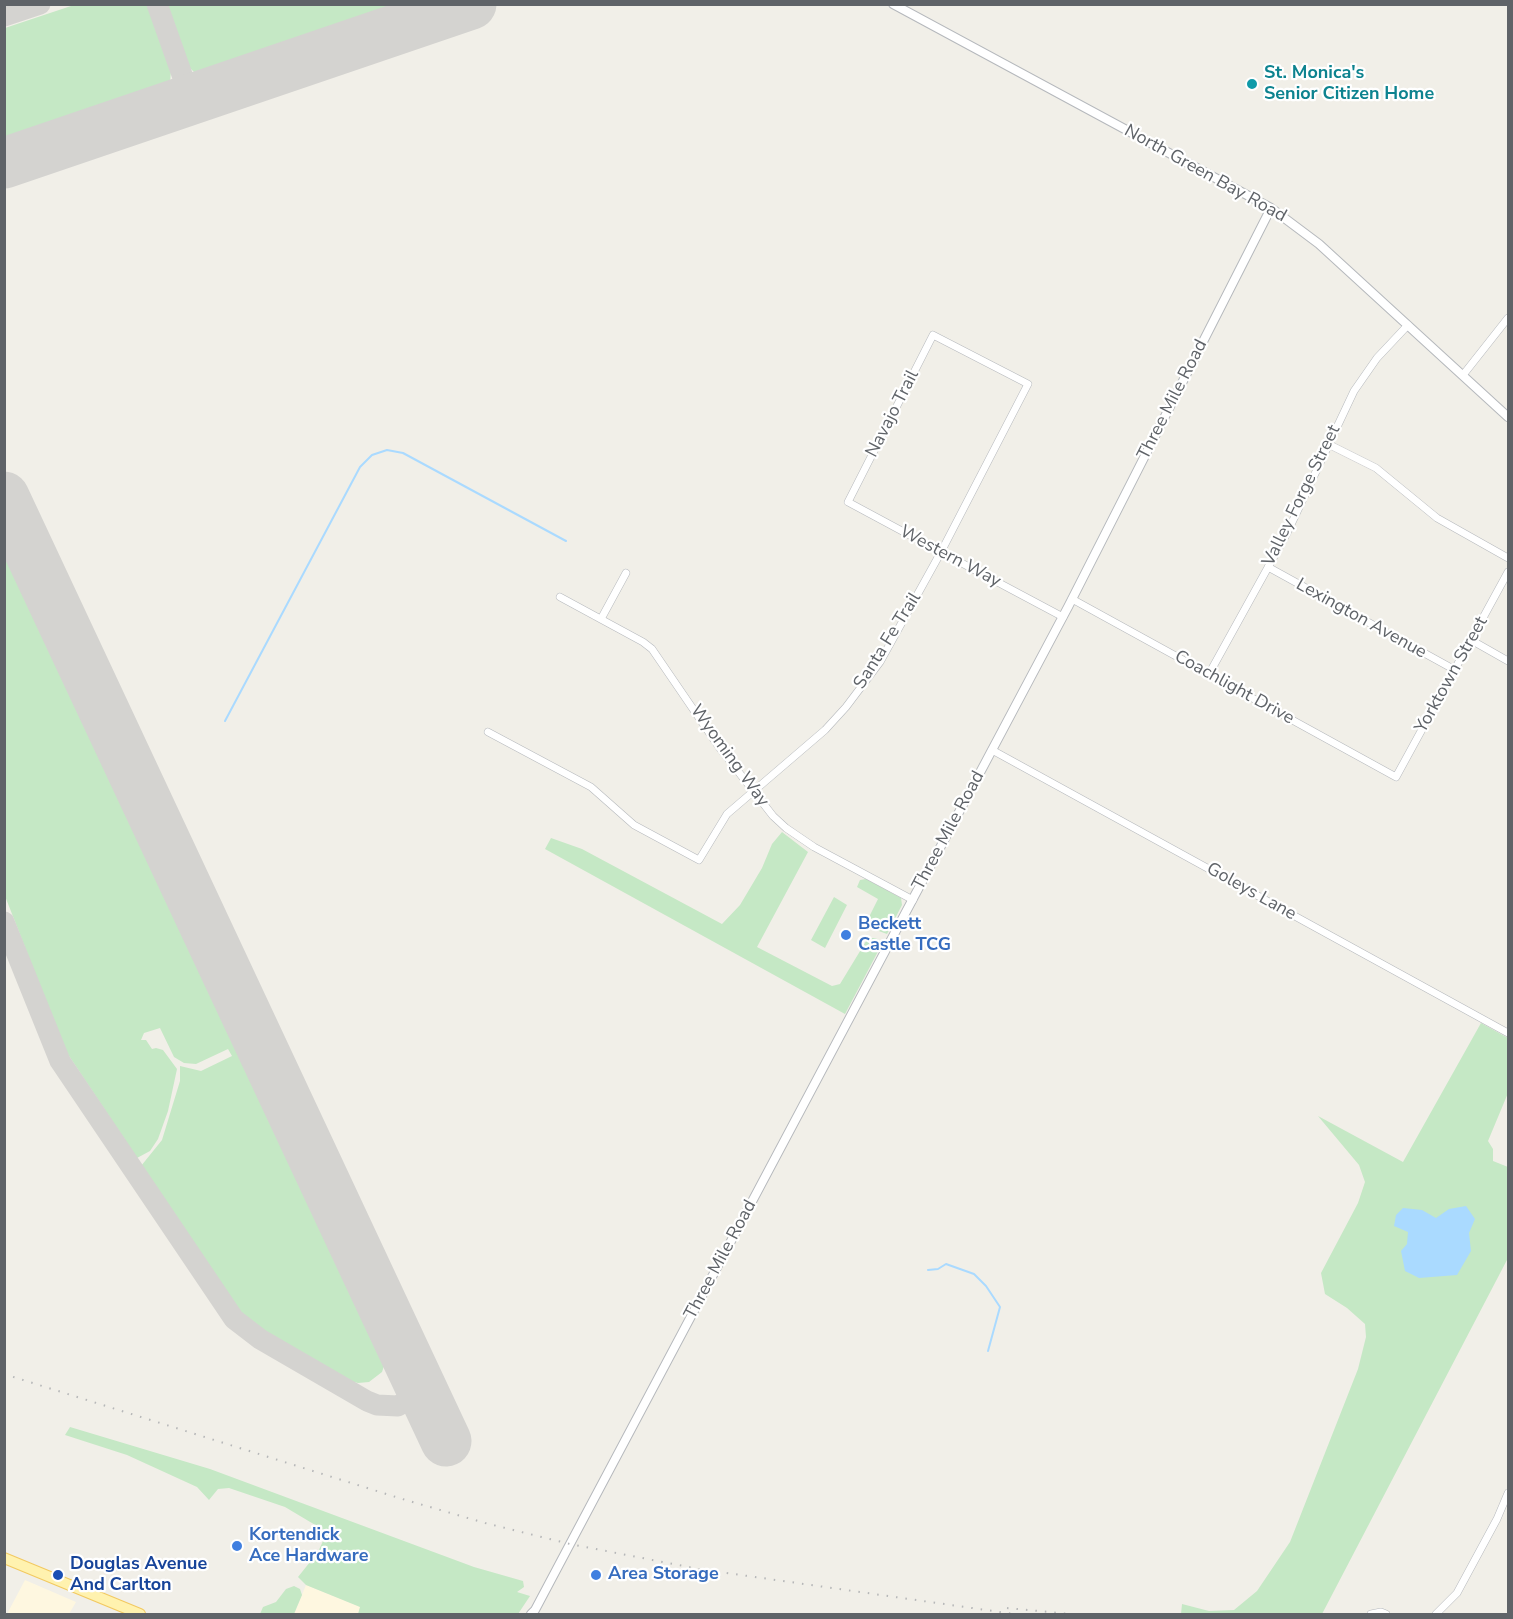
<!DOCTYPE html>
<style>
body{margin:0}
#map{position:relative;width:1513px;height:1619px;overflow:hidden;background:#f1efe8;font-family:"Nunito Sans",sans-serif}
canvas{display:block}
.frame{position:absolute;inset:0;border:6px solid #5f6368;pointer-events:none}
</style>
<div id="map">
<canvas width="1513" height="1619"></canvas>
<div class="frame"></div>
</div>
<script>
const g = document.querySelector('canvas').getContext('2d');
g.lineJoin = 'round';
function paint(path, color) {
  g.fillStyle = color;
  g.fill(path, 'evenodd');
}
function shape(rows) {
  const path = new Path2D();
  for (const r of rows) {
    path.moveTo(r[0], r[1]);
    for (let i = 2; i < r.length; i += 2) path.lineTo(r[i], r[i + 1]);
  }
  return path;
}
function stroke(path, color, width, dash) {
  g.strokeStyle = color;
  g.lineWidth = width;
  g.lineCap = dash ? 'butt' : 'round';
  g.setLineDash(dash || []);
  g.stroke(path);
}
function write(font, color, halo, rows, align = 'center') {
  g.font = font + ' "Nunito Sans",sans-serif';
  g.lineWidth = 4.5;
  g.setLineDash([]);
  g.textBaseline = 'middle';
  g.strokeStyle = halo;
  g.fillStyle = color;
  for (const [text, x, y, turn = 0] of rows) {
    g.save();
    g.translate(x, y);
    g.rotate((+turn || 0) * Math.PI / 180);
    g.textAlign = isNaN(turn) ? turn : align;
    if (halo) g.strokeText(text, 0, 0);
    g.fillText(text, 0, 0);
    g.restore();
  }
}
paint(shape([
 [25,1580,76,1602,69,1614,7,1614],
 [306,1585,361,1607,358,1614,294,1614]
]), '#fef7e0');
paint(shape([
 [74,5,149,5,171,70,170,84,159,94,5,146,5,28],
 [167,5,167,4,425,5,212,76,206,77,197,75,189,67],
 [4,536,386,1350,387,1357,382,1372,369,1382,358,1383,346,1380,263,1332,247,1320,230,1299,141,1166,162,1140,180,1081,180,1066,201,1071,232,1056,228,1049,196,1064,184,1063,174,1057,160,1028,144,1033,141,1040,146,1040,152,1049,156,1048,163,1050,177,1069,168,1111,158,1139,150,1151,137,1158,65,1050,5,896],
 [782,832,808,852,757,947,832,986,840,984,868,938,875,938,883,942,845,1014,545,849,551,838,582,849,722,924,740,905,762,868,772,844],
 [866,879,901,898,902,905,887,934,876,930,868,919,878,899,857,887,860,880],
 [834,897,847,905,825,948,811,940],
 [1481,1023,1508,1038,1508,1093,1488,1141,1493,1149,1493,1161,1508,1167,1508,1258,1322,1614,1181,1614,1182,1604,1209,1611,1234,1610,1257,1591,1290,1542,1358,1369,1366,1337,1365,1324,1347,1308,1325,1294,1321,1273,1358,1203,1365,1182,1359,1165,1318,1116,1403,1162],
 [70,1427,210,1469,474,1567,523,1581,524,1587,517,1592,530,1596,518,1614,358,1614,360,1607,306,1585,298,1577,318,1552,327,1532,285,1507,229,1488,218,1489,209,1500,197,1487,127,1455,65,1435],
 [294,1586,300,1589,302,1595,294,1614,260,1614,263,1607,276,1602,286,1589]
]), '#c5e8c5');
paint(shape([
 [1466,1206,1475,1219,1469,1233,1471,1251,1457,1275,1419,1278,1405,1271,1401,1251,1407,1244,1408,1232,1394,1226,1396,1215,1403,1208,1422,1210,1436,1218,1449,1209]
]), '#aadaff');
stroke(shape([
 [225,721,360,467,372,455,387,450,403,453,566,541],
 [928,1270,938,1269,946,1264,974,1274,986,1286,1000,1307,988,1351]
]), '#aadaff', 2);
stroke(shape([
 [157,4,191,100],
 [4,16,40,4],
 [4,922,60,1061,234,1319,260,1339,367,1401,377,1405,398,1406,409,1399,420,1385]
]), '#d4d3d0', 21);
stroke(shape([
 [4,163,471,4],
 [4,497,446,1441]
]), '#d4d3d0', 51);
const minor = shape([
 [1463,375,1508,318],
 [1328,444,1376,468,1437,518,1508,558],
 [1268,567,1455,670],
 [560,597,643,642,652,649,719,747,773,816,786,828,814,847,913,900],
 [1072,599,1396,777,1508,572],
 [601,619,626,573],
 [1471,640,1508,661],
 [1209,674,1287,533,1354,391,1377,358,1408,325],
 [488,732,591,787,634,825,699,860,727,814,825,730,846,707,880,662,941,552,1028,384,933,335,848,502,941,552,1063,617],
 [992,750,1508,1033],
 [1371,1614,1381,1612,1386,1614],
 [1436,1614,1457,1593,1497,1519,1508,1493]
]);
const tertiary = shape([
 [893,4,1271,208,1319,244,1508,417],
 [531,1614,535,1610,570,1544,1068,607,1271,208]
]);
const primary = shape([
 [4,1558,140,1614]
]);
stroke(minor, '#b5b8bc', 8);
stroke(tertiary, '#b5b8bc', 10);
stroke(primary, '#f2c960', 12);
stroke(minor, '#fff', 7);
stroke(tertiary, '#fff', 8);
stroke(primary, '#fff2af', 10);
stroke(shape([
 [4,1374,399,1498,485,1523,570,1544,699,1569,1014,1614],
 [1007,1608,1070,1614]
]), '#b6b7b8', 2, [1.5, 8]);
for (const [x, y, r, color] of [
 [1252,84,6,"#0f9aa8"],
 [846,935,6,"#3f7fe0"],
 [237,1546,6,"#3f7fe0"],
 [58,1575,6,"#1a4fb4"],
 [596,1575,6,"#3f7fe0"]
]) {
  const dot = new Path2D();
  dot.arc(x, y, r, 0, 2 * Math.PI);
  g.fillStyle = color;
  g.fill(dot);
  stroke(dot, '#fff', 2);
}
write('bold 18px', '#0d838f', '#fff', [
 ["St. Monica's",1264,74],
 ["Senior Citizen Home",1264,95]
], 'left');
write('18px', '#5f6368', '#fff', [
 ["North Green Bay Road",1205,174,29],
 ["Three Mile Road",1173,400,-63],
 ["Navajo Trail",893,414,-63],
 ["Valley Forge Street",1302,496,-64],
 ["Western Way",950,557,28],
 ["Lexington Avenue",1361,619,29],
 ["Santa Fe Trail",888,641,-58],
 ["Yorktown Street",1452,675,-61],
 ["Coachlight Drive",1234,688,29],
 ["Wyoming Way",729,756,54],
 ["Three Mile Road",949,831,-62],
 ["Goleys Lane",1251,892,29],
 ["Three Mile Road",721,1260,-62]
]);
write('bold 18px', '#366cbe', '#fff', [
 ["Beckett",858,925],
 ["Castle TCG",858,946],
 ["Kortendick",249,1536],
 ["Ace Hardware",249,1557],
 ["Area Storage",608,1575]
], 'left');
write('bold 18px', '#164399', '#fff', [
 ["Douglas Avenue",70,1565],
 ["And Carlton",70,1586]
], 'left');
</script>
